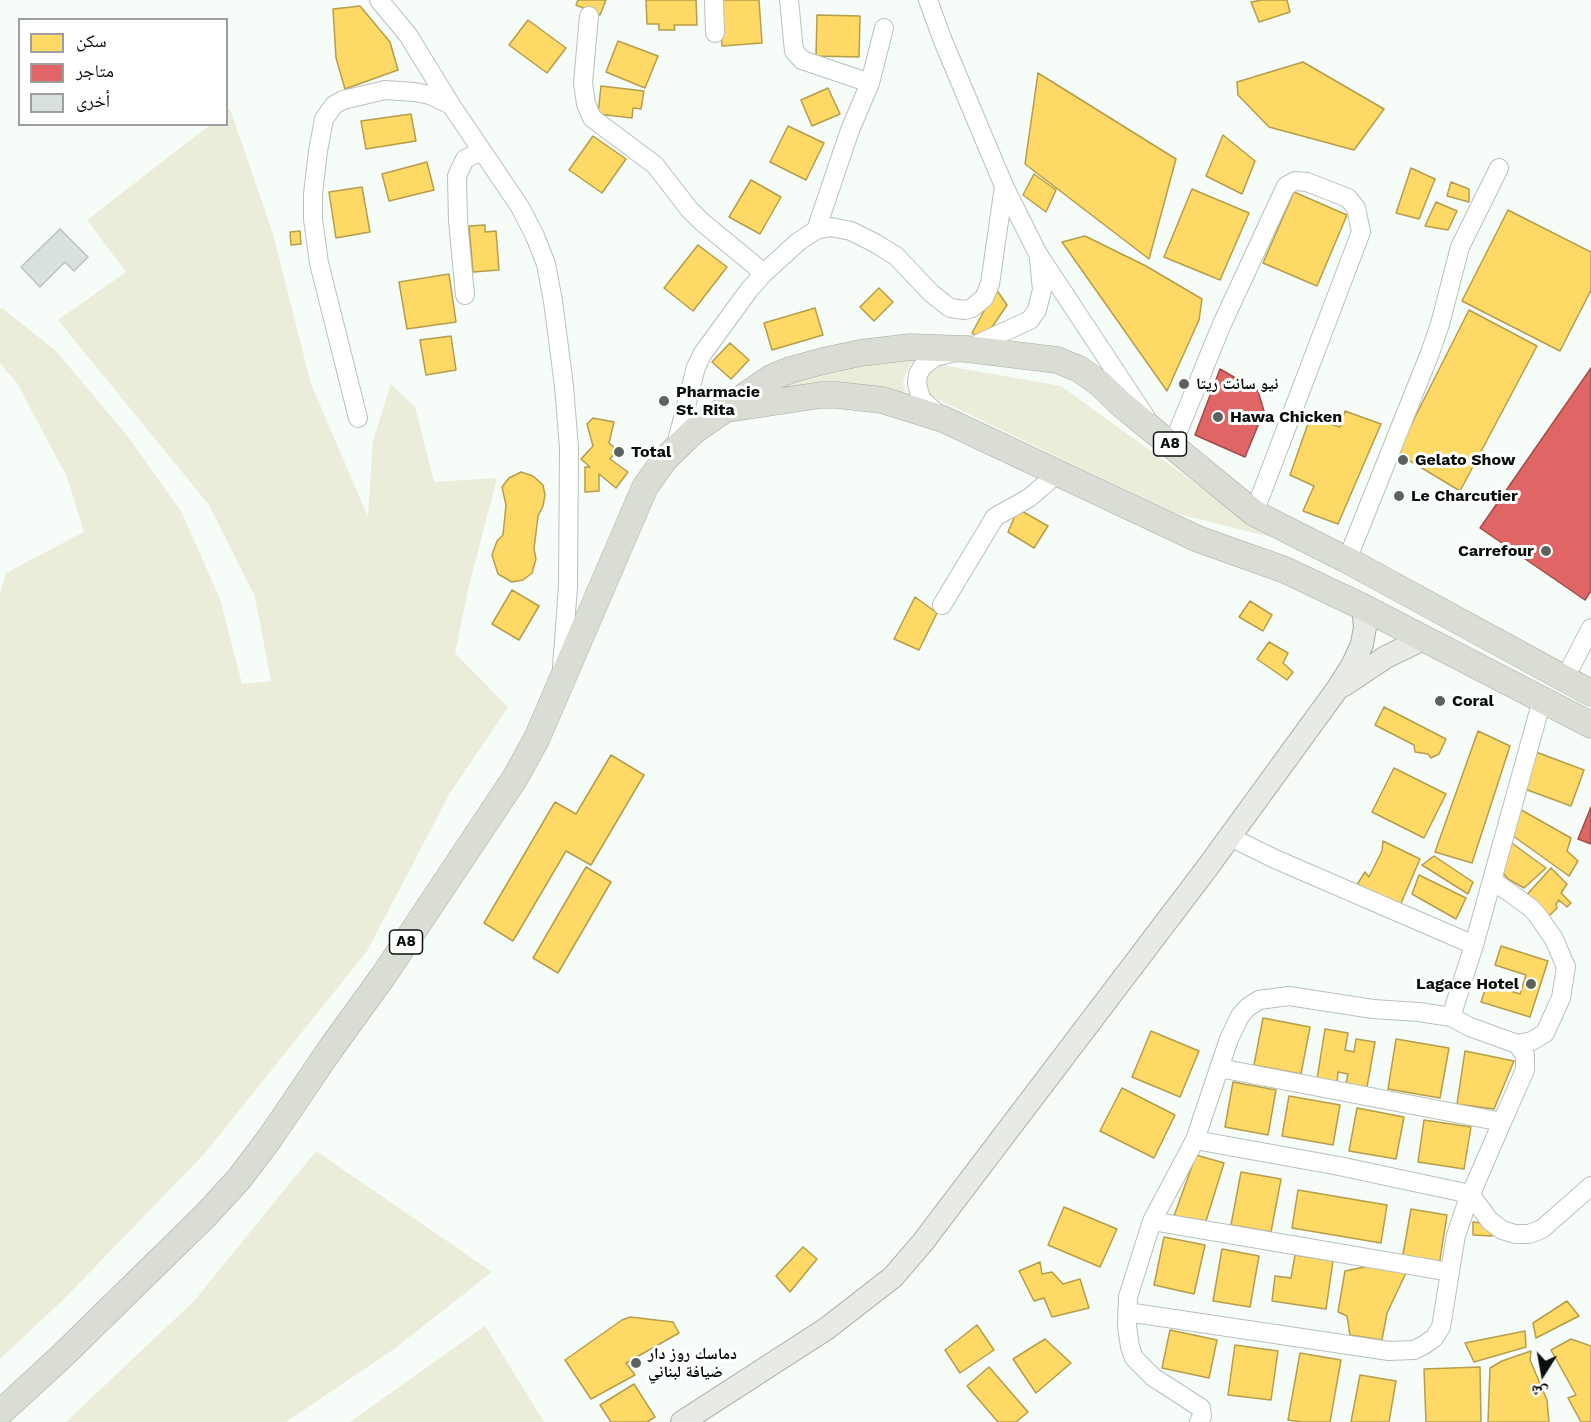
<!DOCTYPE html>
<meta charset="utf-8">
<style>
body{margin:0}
#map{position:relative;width:1591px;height:1422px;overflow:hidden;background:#f6fcf7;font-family:"Work Sans","Noto Naskh Arabic",sans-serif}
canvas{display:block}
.legend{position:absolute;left:18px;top:18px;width:210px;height:108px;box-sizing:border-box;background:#fff;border:2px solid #9d9f9d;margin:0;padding:8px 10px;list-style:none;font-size:18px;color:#09100b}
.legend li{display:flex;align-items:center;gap:12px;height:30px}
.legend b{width:30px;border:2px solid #9d9f9d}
.north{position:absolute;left:1513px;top:1344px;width:60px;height:60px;-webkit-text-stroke:4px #fff;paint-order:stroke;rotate:191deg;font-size:16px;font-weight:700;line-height:24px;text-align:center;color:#09100b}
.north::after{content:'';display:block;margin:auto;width:21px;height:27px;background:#09100b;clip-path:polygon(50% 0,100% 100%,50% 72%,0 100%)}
</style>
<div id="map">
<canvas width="1591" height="1422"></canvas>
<ul class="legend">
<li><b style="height:16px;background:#ffd966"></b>سكن</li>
<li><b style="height:16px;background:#e06666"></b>متاجر</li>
<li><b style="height:16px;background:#d9e1de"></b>أخرى</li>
</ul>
<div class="north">ش</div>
</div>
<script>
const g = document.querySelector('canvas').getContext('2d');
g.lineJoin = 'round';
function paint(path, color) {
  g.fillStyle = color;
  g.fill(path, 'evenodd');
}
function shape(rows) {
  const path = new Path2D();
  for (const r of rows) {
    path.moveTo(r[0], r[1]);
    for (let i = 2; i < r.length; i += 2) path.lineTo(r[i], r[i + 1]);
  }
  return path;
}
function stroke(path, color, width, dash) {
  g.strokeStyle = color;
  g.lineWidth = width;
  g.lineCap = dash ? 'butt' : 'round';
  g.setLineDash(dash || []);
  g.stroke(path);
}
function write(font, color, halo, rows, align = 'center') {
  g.font = font + ' "Work Sans","Noto Naskh Arabic",sans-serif';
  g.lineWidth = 6;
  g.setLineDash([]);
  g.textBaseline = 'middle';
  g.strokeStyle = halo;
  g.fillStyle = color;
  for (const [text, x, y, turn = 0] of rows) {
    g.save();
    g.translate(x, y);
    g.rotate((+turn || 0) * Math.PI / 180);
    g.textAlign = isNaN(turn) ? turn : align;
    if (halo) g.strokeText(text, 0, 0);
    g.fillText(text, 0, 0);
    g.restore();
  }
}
paint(shape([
 [230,109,273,234,311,384,368,517,373,440,391,384,415,407,434,482,497,478,468,590,455,653,508,707,450,793,367,951,205,1153,64,1299,0,1359,0,594,6,573,84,532,67,477,17,383,0,363,0,309,2,308,56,351,129,438,182,513,220,599,242,684,271,681,255,597,209,505,58,320,126,272,87,220,210,125,226,124,227,111],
 [917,358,908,368,903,382,906,398,751,398,825,371],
 [942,365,1061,386,1270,537,1175,513,929,395,925,385,928,375,933,368],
 [316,1151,492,1272,394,1349,286,1422,66,1422,194,1301],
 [485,1326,544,1422,350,1422]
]), '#ebecd9');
const homes = shape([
 [578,0,606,0,600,15,576,5,578,0],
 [646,0,696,0,697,25,674,25,675,30,659,30,659,24,647,24,646,0],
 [719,0,759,0,762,43,722,46,719,0],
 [1262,0,1287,0,1290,12,1259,22,1251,2,1262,0],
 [360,6,390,42,398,70,345,89,336,58,333,9,360,6],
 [817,15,860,16,859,57,816,56,817,15],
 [528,20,566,48,547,73,509,45,528,20],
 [618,41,658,56,645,88,606,72,618,41],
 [1303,62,1384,109,1354,150,1269,127,1238,95,1237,82,1303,62],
 [1038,73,1176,159,1149,259,1025,164,1038,73],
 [601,86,644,91,641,109,633,108,632,118,598,114,601,86],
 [828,88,840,114,812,126,801,100,828,88],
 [411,114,416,141,366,149,361,121,411,114],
 [788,126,824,143,806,180,770,162,788,126],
 [1223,135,1255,161,1242,194,1206,176,1223,135],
 [593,136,626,159,602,193,569,170,593,136],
 [427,162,434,190,389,201,382,174,427,162],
 [1411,168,1435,179,1419,219,1396,213,1411,168],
 [1034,174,1056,190,1046,212,1023,195,1034,174],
 [751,180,781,197,760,234,729,217,751,180],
 [1451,182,1469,189,1469,202,1447,196,1451,182],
 [362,187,370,232,336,238,329,192,362,187],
 [1192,189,1249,213,1220,280,1164,257,1192,189],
 [1294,192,1347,215,1317,286,1263,263,1294,192],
 [1436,202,1457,211,1448,230,1425,226,1436,202],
 [1508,210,1591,252,1591,290,1560,351,1462,301,1508,210],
 [485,225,485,232,496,231,499,270,473,272,469,226,485,225],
 [300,231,301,244,291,245,290,232,300,231],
 [1085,236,1146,266,1202,299,1199,320,1167,391,1062,242,1085,236],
 [698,245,727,267,693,311,664,288,698,245],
 [449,274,456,322,407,329,399,282,449,274],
 [879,288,893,302,874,321,860,307,879,288],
 [996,289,1007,305,990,330,978,337,972,333,996,289],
 [815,308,823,335,772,350,764,323,815,308],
 [1469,310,1537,346,1460,491,1397,453,1469,310],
 [451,336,456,370,426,375,420,340,451,336],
 [730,343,749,360,731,379,712,362,730,343],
 [1345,411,1381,424,1338,524,1303,511,1314,486,1290,475,1310,418,1340,427,1345,411],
 [593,418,614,422,609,443,617,450,610,459,628,472,616,488,599,474,599,491,585,492,585,467,590,467,581,459,593,446,587,424,593,418],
 [521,472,533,476,543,485,545,495,543,506,538,516,534,549,536,559,532,573,523,580,512,582,498,574,492,555,497,541,503,535,506,505,502,487,509,478,521,472],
 [1018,509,1048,526,1034,548,1008,532,1018,509],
 [512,590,539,606,519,640,492,624,512,590],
 [915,597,937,613,919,650,894,639,915,597],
 [1250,601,1272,615,1263,631,1239,617,1250,601],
 [1269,642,1288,653,1283,663,1293,672,1287,680,1257,659,1269,642],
 [1384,707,1446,739,1439,754,1431,758,1428,754,1415,752,1414,745,1375,725,1384,707],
 [1478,731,1510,746,1472,863,1435,852,1478,731],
 [1536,752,1584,770,1571,806,1522,788,1536,752],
 [611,755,644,775,591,865,566,851,513,941,484,923,555,802,576,814,611,755],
 [1394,768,1446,794,1424,838,1372,812,1394,768],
 [1516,807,1571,838,1567,851,1578,861,1569,876,1509,833,1516,807],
 [1383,841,1420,859,1399,908,1355,888,1365,872,1369,877,1382,851,1383,841],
 [1509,841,1546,868,1524,888,1508,879,1502,872,1509,841],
 [1434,856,1473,882,1468,894,1422,865,1434,856],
 [586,867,611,882,558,973,533,958,586,867],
 [1551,868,1567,884,1561,893,1571,903,1567,907,1559,900,1556,904,1557,908,1546,919,1523,899,1551,868],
 [1419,875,1466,898,1456,919,1412,894,1419,875],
 [1501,946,1548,961,1530,1017,1481,1002,1487,984,1520,994,1526,975,1495,965,1501,946],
 [1263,1018,1310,1027,1301,1074,1254,1065,1263,1018],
 [1325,1029,1348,1033,1345,1050,1354,1052,1356,1039,1375,1042,1367,1087,1346,1084,1348,1074,1338,1072,1337,1082,1317,1079,1325,1029],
 [1151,1031,1199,1051,1180,1097,1132,1077,1151,1031],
 [1396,1039,1449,1048,1440,1098,1388,1089,1396,1039],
 [1465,1051,1514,1061,1494,1109,1457,1104,1465,1051],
 [1233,1082,1276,1090,1268,1135,1225,1127,1233,1082],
 [1122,1088,1175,1115,1154,1158,1100,1131,1122,1088],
 [1289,1096,1340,1105,1333,1145,1282,1136,1289,1096],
 [1357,1108,1404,1117,1396,1159,1349,1151,1357,1108],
 [1424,1120,1471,1127,1464,1169,1418,1162,1424,1120],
 [1196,1155,1224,1163,1206,1221,1174,1216,1196,1155],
 [1241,1172,1281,1179,1271,1232,1231,1225,1241,1172],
 [1298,1190,1387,1205,1381,1243,1292,1228,1298,1190],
 [1064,1207,1117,1229,1100,1267,1048,1245,1064,1207],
 [1411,1209,1447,1215,1439,1266,1402,1260,1411,1209],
 [1473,1222,1490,1224,1492,1236,1473,1235,1473,1222],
 [1164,1237,1205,1245,1194,1294,1154,1285,1164,1237],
 [803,1247,817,1259,790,1292,776,1276,803,1247],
 [1222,1249,1259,1256,1250,1307,1213,1301,1222,1249],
 [1295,1255,1333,1261,1326,1309,1272,1301,1275,1276,1291,1278,1295,1255],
 [1040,1262,1042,1274,1052,1272,1063,1284,1080,1279,1089,1308,1052,1317,1044,1298,1034,1301,1019,1271,1040,1262],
 [1369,1266,1406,1273,1387,1313,1382,1340,1350,1335,1347,1316,1338,1312,1345,1271,1369,1266],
 [1567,1301,1579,1316,1536,1338,1533,1323,1567,1301],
 [630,1317,673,1322,679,1333,626,1363,635,1375,591,1399,565,1360,622,1320,630,1317],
 [977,1325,994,1350,960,1373,945,1350,977,1325],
 [1170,1330,1217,1340,1209,1378,1162,1368,1170,1330],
 [1525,1331,1526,1347,1474,1362,1465,1343,1525,1331],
 [1045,1339,1071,1363,1036,1393,1013,1359,1045,1339],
 [1571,1339,1591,1346,1591,1422,1581,1422,1568,1398,1576,1395,1551,1350,1571,1339],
 [1235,1345,1278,1351,1271,1400,1228,1395,1235,1345],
 [1531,1351,1530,1360,1547,1400,1549,1422,1488,1422,1490,1368,1502,1361,1531,1351],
 [1300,1353,1341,1360,1330,1422,1301,1422,1288,1420,1300,1353],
 [989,1367,1028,1412,1016,1422,998,1422,967,1386,989,1367],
 [1480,1367,1481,1422,1426,1422,1424,1369,1480,1367],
 [1360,1375,1396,1381,1389,1422,1351,1422,1360,1375],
 [634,1384,655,1417,647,1422,611,1422,600,1405,634,1384]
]);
paint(homes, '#ffd966');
stroke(homes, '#b59d4b', 1.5);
const shops = shape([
 [1591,368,1591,591,1585,600,1480,528,1591,368],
 [1220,369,1258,391,1264,411,1245,457,1195,435,1220,369],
 [1591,807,1591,844,1578,839,1591,807]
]);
paint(shops, '#e06666');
stroke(shops, '#a04c4b', 1.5);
const building = shape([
 [60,229,88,257,74,271,65,262,40,287,21,267,60,229]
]);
paint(building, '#d9e1de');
stroke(building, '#bbc2bf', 1.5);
const minor = shape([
 [379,0,408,35,451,105],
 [714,0,715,33],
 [789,0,794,51,802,60,870,83],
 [928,0,943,41,1004,186,1038,254,1145,416],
 [589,16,583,83,586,104,592,118,655,165,689,209,702,222,764,273],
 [816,230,850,130,870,83,884,28],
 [465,295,458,221,457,176,465,159,482,151],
 [938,414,922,400,919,392,917,383,918,374,923,366,935,357,967,349,1030,320,1037,310,1042,290,1039,259],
 [358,418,319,263,313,219,313,194,318,151,324,119,334,105,343,100,385,90,414,92,430,95,451,105,520,207,535,236,546,264,553,301,564,386,569,448,568,586,562,667],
 [1172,446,1222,324,1286,186,1295,181,1307,182,1348,198,1356,208,1361,232,1254,513],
 [675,449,696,367,703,353,749,290,764,273,798,242,816,230,831,227,851,231,875,243,896,256,931,293,950,308,965,310,972,308,984,298,990,284,1004,186],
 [1347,560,1430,353,1440,324,1460,247,1499,168],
 [942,605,995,517,1029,498,1058,473],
 [1565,678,1591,628],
 [1230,837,1275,859,1474,945],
 [1492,880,1531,908,1538,916,1554,939,1566,967,1561,998,1545,1033,1532,1041,1517,1044],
 [1219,1068,1502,1122,1525,1070,1525,1055,1517,1044,1470,1027,1451,1017],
 [1195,1140,1339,1166,1470,1194,1490,1221,1502,1230,1515,1234,1529,1234,1542,1229,1591,1186],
 [1152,1221,1450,1272],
 [1127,1312,1389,1351,1414,1350,1424,1345,1434,1338,1441,1327,1456,1235,1467,1203,1502,1122],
 [1199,1422,1202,1416,1201,1408,1153,1377,1134,1358,1130,1347,1127,1326,1128,1297,1152,1221,1195,1140,1229,1039,1240,1016,1248,1007,1259,1000,1289,996,1373,1009,1419,1012,1451,1017,1474,945,1542,700]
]);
const major = shape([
 [1344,685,1386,657,1423,639],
 [682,1422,826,1329,893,1277,923,1242,1207,868,1338,688,1353,664,1362,644,1365,627,1363,607]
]);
const highway = shape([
 [728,409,821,395,837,395,882,400,943,419,1198,539,1285,570,1363,607,1591,725],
 [0,1413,61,1357,205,1216,239,1179,270,1138,329,1051,384,975,515,778,537,738,645,487,665,459,695,430,771,378,790,370,823,361,860,353,910,347,967,349,1057,360,1079,369,1099,383,1121,404,1254,513,1347,560,1591,693]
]);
stroke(minor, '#bac0bc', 20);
stroke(major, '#a6aca1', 24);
stroke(highway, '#a6aca1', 27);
stroke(minor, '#fefffe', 18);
stroke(major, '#e8ebe5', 22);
stroke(highway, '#d9ddd4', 26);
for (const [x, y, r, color] of [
 [1184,384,6,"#5c635e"],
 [664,401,6,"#5c635e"],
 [1218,417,6,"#5c635e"],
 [619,452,6,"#5c635e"],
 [1403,460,6,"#5c635e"],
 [1399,496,6,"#5c635e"],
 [1546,551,6,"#5c635e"],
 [1440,701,6,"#5c635e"],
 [1531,984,6,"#5c635e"],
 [636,1363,6,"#5c635e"]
]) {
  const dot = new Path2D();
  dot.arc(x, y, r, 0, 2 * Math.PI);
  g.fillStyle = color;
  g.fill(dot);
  stroke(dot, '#fff', 2);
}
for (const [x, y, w] of [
 [1170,444,33],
 [406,942,33]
]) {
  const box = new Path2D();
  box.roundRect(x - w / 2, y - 12, w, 24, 4.5);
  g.fillStyle = '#fff';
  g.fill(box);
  stroke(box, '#09100b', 1.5);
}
write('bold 15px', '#09100b', null, [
 ["A8",1170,444],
 ["A8",406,942]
]);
write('bold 16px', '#09100b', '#fff', [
 ["نيو سانت ريتا",1196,384],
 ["Pharmacie",676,392],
 ["St. Rita",676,410],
 ["Hawa Chicken",1230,417],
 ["Total",631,452],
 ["Gelato Show",1415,460],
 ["Le Charcutier",1411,496],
 ["Carrefour",1534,551,"right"],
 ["Coral",1452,701],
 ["Lagace Hotel",1519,984,"right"],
 ["دماسك روز دار",648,1354],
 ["ضيافة لبناني",648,1372]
], 'left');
</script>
